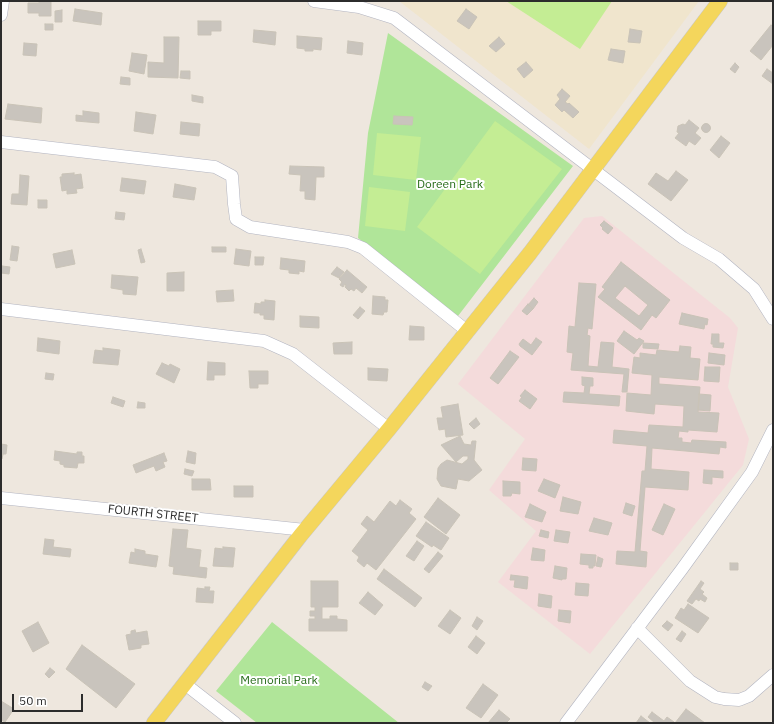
<!DOCTYPE html>
<style>
body{margin:0}
#map{position:relative;width:774px;height:724px;overflow:hidden;background:#eee7de;font-family:"IBM Plex Sans",sans-serif}
canvas{display:block}
.frame{position:absolute;inset:0;border:2px solid #2c2c2c;pointer-events:none}
.scale{position:absolute;left:12px;top:694px;width:71px;height:18px;box-sizing:border-box;border:2px solid #2c2c2c;border-top:0;padding-left:5px;font-size:12px;line-height:14px;white-space:nowrap;color:#2c2c2c;-webkit-text-stroke:3px #fff;paint-order:stroke}
</style>
<div id="map">
<canvas width="774" height="724"></canvas>
<div class="frame"></div>
<div class="scale">50 m</div>
</div>
<script>
const ctx = document.querySelector('canvas').getContext('2d');
ctx.lineJoin = 'round';
function paint(path, color) { ctx.fillStyle = color; ctx.fill(path, 'evenodd'); }
const poly = rows => new Path2D(rows.map(r => 'M' + r).join(''));
function stroke(path, color, width, dash) { ctx.strokeStyle = color; ctx.lineWidth = width; ctx.lineCap = dash ? 'butt' : 'round'; ctx.setLineDash(dash || []); ctx.stroke(path); }
function label(font, color, halo, rows, align = 'center') {
  ctx.font = font + ' "IBM Plex Sans",sans-serif'; ctx.lineWidth = 4; ctx.setLineDash([]); ctx.textBaseline = 'middle'; ctx.strokeStyle = halo; ctx.fillStyle = color; for (const [text, x, y, turn = 0] of rows) {
    ctx.save(); ctx.translate(x, y); ctx.rotate((+turn || 0) * Math.PI / 180); ctx.textAlign = isNaN(turn) ? turn : align; if (halo) ctx.strokeText(text, 0, 0); ctx.fillText(text, 0, 0); ctx.restore();
  }
}
const education = poly([
 [399,1,699,1,589,149]
]);
const medical = poly([
 [602,216,730,318,738,328,728,387,749,439,743,465,590,654,498,582,536,531,489,490,525,439,458,384,584,218]
]);
const green = poly([
 [388,33,573,166,458,316,358,238,368,133],
 [272,622,399,723,257,723,216,691]
]);
const pitch = poly([
 [506,1,612,1,580,49],
 [495,121,562,169,480,274,417,227],
 [377,133,421,137,416,180,373,175],
 [369,187,410,192,405,231,365,226]
]);
const building = poly([
 [39,1,51,1,51,16,39,16,39,13,28,13,28,3,39,3,39,1],
 [75,9,102,13,101,25,73,21,75,9],
 [466,9,477,17,469,29,457,21,466,9],
 [62,10,62,22,55,22,55,11,62,10],
 [198,21,221,21,221,31,211,31,211,35,198,35,198,21],
 [45,24,53,24,53,30,45,30,45,24],
 [771,25,773,27,773,45,761,60,750,51,771,25],
 [630,29,642,31,640,43,628,42,630,29],
 [254,30,276,32,275,45,253,42,254,30],
 [297,36,322,38,321,50,313,49,313,51,305,51,305,49,297,48,297,36],
 [164,37,179,37,178,78,148,77,148,62,164,63,164,37],
 [499,37,505,44,496,52,489,46,499,37],
 [348,41,363,43,362,55,347,53,348,41],
 [24,43,37,44,36,56,23,55,24,43],
 [611,49,625,51,623,63,608,60,611,49],
 [132,53,147,55,144,74,129,71,132,53],
 [526,62,533,70,524,78,517,69,526,62],
 [735,63,739,67,735,73,730,69,735,63],
 [767,69,773,73,773,84,762,76,767,69],
 [181,71,190,71,190,79,180,78,181,71],
 [121,77,130,78,130,85,120,84,121,77],
 [562,89,570,96,565,102,568,104,569,103,579,112,573,118,564,110,562,112,555,105,560,99,557,95,562,89],
 [192,95,203,97,203,103,192,101,192,95],
 [8,104,42,108,41,123,5,119,8,104],
 [83,111,99,113,99,123,76,121,76,115,83,116,83,111],
 [136,112,156,115,153,134,134,131,136,112],
 [394,116,413,117,412,125,393,124,394,116],
 [689,120,699,128,695,133,701,138,695,145,689,141,686,146,675,138,679,133,677,132,678,126,683,124,685,125,689,120],
 [181,122,200,124,199,136,180,134,181,122],
 '701.5 128a4.5 4.5 0 1 1 9 0a4.5 4.5 0 1 1-9 0Z',
 [721,136,730,143,719,158,710,150,721,136],
 [290,166,324,167,324,177,316,177,315,200,305,199,305,191,300,191,301,175,289,174,290,166],
 [676,171,688,180,671,201,648,184,656,173,668,181,676,171],
 [74,173,74,175,81,174,83,188,76,189,77,193,67,194,67,190,62,191,60,177,62,177,62,174,74,173],
 [20,175,29,176,27,205,11,204,12,194,19,194,20,175],
 [122,178,146,181,144,194,120,191,122,178],
 [175,184,196,188,194,200,173,197,175,184],
 [38,200,47,200,47,208,38,208,38,200],
 [116,212,125,213,124,220,115,219,116,212],
 [604,221,613,228,608,234,602,229,603,228,600,225,604,221],
 [12,246,19,247,17,261,10,260,12,246],
 [212,247,226,247,226,252,212,252,212,247],
 [141,249,145,262,141,263,138,250,141,249],
 [236,249,251,251,249,266,234,264,236,249],
 [72,250,75,264,56,268,53,254,72,250],
 [255,257,264,257,263,265,255,265,255,257],
 [281,258,305,261,304,272,299,271,299,274,289,273,289,270,280,269,281,258],
 [621,262,670,300,656,318,652,315,641,330,598,297,605,289,602,287,621,262],
 [625,286,648,305,639,316,615,298,625,286],
 [2,266,10,267,9,274,1,273,2,266],
 [337,267,344,272,339,278,331,274,337,267],
 [347,270,367,287,362,293,356,288,354,291,351,289,349,291,345,287,346,285,345,284,343,287,340,285,342,282,339,279,347,270],
 [184,272,184,291,167,291,167,273,184,272],
 [112,275,138,277,136,295,123,294,123,290,111,288,112,275],
 [579,283,596,284,592,329,588,328,587,335,590,336,588,366,598,367,601,342,614,343,612,367,629,369,627,392,622,392,624,374,571,370,573,353,567,352,569,326,575,327,579,283],
 [233,290,234,301,217,302,216,291,233,290],
 [373,296,385,297,385,300,388,300,387,312,384,312,383,315,372,314,373,296],
 [534,298,538,302,533,309,528,305,534,298],
 [265,300,275,301,274,320,264,319,264,315,260,315,260,313,254,313,255,303,261,304,261,302,265,302,265,300],
 [528,304,533,309,527,315,522,311,528,304],
 [360,307,365,311,358,319,353,315,360,307],
 [682,313,708,319,707,325,705,324,704,329,679,324,682,313],
 [300,316,319,317,319,328,300,327,300,316],
 [410,326,424,327,424,340,409,340,410,326],
 [624,331,637,340,639,338,644,341,634,354,617,341,624,331],
 [712,334,719,334,719,343,724,343,723,348,713,347,713,344,711,344,712,334],
 [38,338,60,341,59,354,37,351,38,338],
 [536,338,542,342,532,355,520,346,519,344,523,339,531,345,536,338],
 [352,342,352,354,334,354,333,343,352,342],
 [643,343,659,344,658,349,643,348,643,343],
 [680,346,691,347,690,358,700,359,698,380,659,377,659,384,700,387,698,412,719,413,717,432,688,430,688,432,679,431,678,438,682,438,682,442,691,443,692,440,726,442,726,448,720,447,719,454,652,448,651,469,689,472,688,490,645,487,640,551,647,552,646,567,616,564,617,551,635,552,642,471,645,471,647,446,613,443,614,430,648,433,649,425,683,427,684,406,655,404,654,414,626,411,627,393,651,395,652,375,632,373,634,357,640,358,640,353,656,355,657,350,679,352,680,346],
 [103,348,120,350,118,365,93,363,95,350,103,351,103,348],
 [510,351,519,357,498,384,490,378,510,351],
 [709,353,725,355,724,365,708,363,709,353],
 [208,362,225,363,225,375,214,375,214,380,207,380,208,362],
 [162,363,169,366,170,364,180,369,174,383,156,374,162,363],
 [705,367,720,367,719,382,704,381,705,367],
 [368,368,388,369,387,381,368,380,368,368],
 [249,371,268,371,268,384,258,384,258,388,250,388,249,371],
 [46,373,54,374,53,380,45,379,46,373],
 [582,377,593,378,593,386,590,386,589,394,620,396,619,406,563,402,564,392,584,393,585,386,582,385,582,377],
 [525,390,537,399,530,409,519,401,522,397,520,396,525,390],
 [699,394,711,395,710,411,698,410,699,394],
 [113,397,125,401,123,407,111,403,113,397],
 [138,402,145,403,145,408,137,408,138,402],
 [458,404,463,435,446,437,445,429,439,430,437,418,443,418,441,407,458,404],
 [476,418,480,424,474,429,469,424,476,418],
 [460,436,464,444,471,445,472,441,476,441,474,460,482,470,469,481,458,479,456,489,441,486,437,479,438,468,441,464,447,460,462,464,468,459,468,456,463,456,456,462,441,445,460,436],
 [1,444,7,445,6,454,3,454,2,459,1,459,1,444],
 [55,451,77,454,77,452,82,452,82,456,84,456,84,463,78,463,77,468,64,467,64,465,60,464,60,461,54,460,55,451],
 [188,451,196,453,195,464,186,462,188,451],
 [164,453,167,461,163,462,165,467,156,471,154,466,136,473,133,465,164,453],
 [523,458,537,459,536,471,522,470,523,458],
 [185,469,194,471,192,476,184,474,185,469],
 [704,470,723,471,723,478,712,477,712,484,703,483,704,470],
 [192,479,210,479,211,490,192,490,192,479],
 [544,479,560,485,555,498,538,491,544,479],
 [503,481,520,482,520,494,512,493,511,496,503,496,503,481],
 [234,486,253,486,253,497,234,497,234,486],
 [563,497,581,502,578,514,560,511,563,497],
 [438,498,460,515,446,534,424,517,438,498],
 [400,500,412,509,409,513,416,519,376,570,367,563,364,567,357,561,359,557,352,551,368,530,361,524,367,516,374,522,390,501,396,506,400,500],
 [626,503,635,506,632,516,623,513,626,503],
 [530,504,546,512,542,522,525,517,530,504],
 [664,504,675,509,663,535,652,530,664,504],
 [594,518,612,523,608,535,589,531,594,518],
 [426,522,449,538,441,550,433,545,432,547,416,536,426,522],
 [173,529,188,530,186,548,201,550,199,567,207,568,206,578,173,574,174,567,169,566,173,529],
 [541,530,549,532,548,538,539,536,541,530],
 [556,530,570,532,568,543,554,541,556,530],
 [45,539,54,540,53,547,71,549,70,557,43,554,45,539],
 [417,541,424,546,414,561,406,556,417,541],
 [223,547,235,548,233,567,213,566,215,548,223,549,223,547],
 [533,548,545,550,544,561,531,560,533,548],
 [135,549,145,551,145,554,158,556,156,567,129,563,131,552,135,553,135,549],
 [438,552,443,556,429,573,424,569,438,552],
 [581,554,596,555,595,566,593,566,593,568,589,568,589,565,580,564,581,554],
 [598,557,603,559,601,567,596,566,598,557],
 [730,563,738,563,738,570,730,570,730,563],
 [555,566,567,568,566,579,562,579,562,580,553,578,555,566],
 [384,569,422,598,415,607,377,579,384,569],
 [511,575,528,577,527,589,514,587,515,580,510,580,511,575],
 [311,581,338,581,338,607,322,607,322,619,330,619,330,616,337,616,337,619,347,620,347,631,309,631,309,619,315,619,315,616,310,616,310,611,315,611,315,607,311,607,311,581],
 [701,581,704,583,700,589,704,592,702,594,707,598,705,602,700,599,699,601,696,599,692,604,687,601,701,581],
 [576,583,589,584,588,596,575,595,576,583],
 [205,587,210,587,209,591,214,591,213,603,196,602,197,588,205,589,205,587],
 [368,592,383,605,375,615,359,603,368,592],
 [539,594,552,596,551,608,538,606,539,594],
 [688,604,709,618,698,633,675,618,681,608,684,610,688,604],
 [450,610,461,618,450,634,438,626,450,610],
 [559,610,571,611,570,623,558,621,559,610],
 [477,617,483,621,477,630,472,626,477,617],
 [667,621,673,625,668,631,662,626,667,621],
 [38,622,49,643,33,652,22,631,38,622],
 [135,630,136,633,147,631,149,644,141,645,141,648,129,650,126,635,131,634,131,631,135,630],
 [682,631,686,634,681,642,676,639,682,631],
 [476,636,485,643,477,654,468,647,476,636],
 [82,645,135,684,116,708,66,669,82,645],
 [50,668,55,672,49,678,45,674,50,668],
 [425,682,432,686,428,691,422,687,425,682],
 [483,684,498,695,481,718,466,708,483,684],
 [1,701,14,709,5,722,1,720,1,701],
 [686,709,705,723,675,723,686,709],
 [499,710,510,719,506,723,488,723,499,710],
 [652,712,664,721,667,717,674,722,673,723,655,723,648,717,652,712],
 [641,716,650,723,636,723,641,716]
]);
const minor = poly([
 [314,1,359,7,394,18,683,238,719,259,754,289,773,319],
 [1,15,3,1],
 [1,142,215,167,232,176,234,204,236,219,250,227,348,242,363,248,467,331],
 [1,309,264,341,293,354,389,429],
 [1,498,305,530],
 [637,628,690,681,715,697,724,699,739,700,749,696,773,675],
 [185,684,235,723],
 [566,723,682,569,752,472,773,430]
]);
const major = poly([
 [154,723,300,536,389,429,530,253,720,1]
]);
const parkNames = [
 ["Doreen Park",450,185],
 ["Memorial Park",279,681]
];
const streetNames = [
 ["FOURTH STREET",153,514,6]
];
paint(education, '#f0e5cd');
paint(medical, '#f4dbdb');
paint(green, '#b0e599');
paint(pitch, '#c4ed94');
paint(building, '#c9c4bd');
stroke(building, '#c9c3b7', 1);
stroke(minor, '#b2b4c0', 13);
stroke(major, '#c8c8c8', 16);
stroke(minor, '#fff', 12);
stroke(major, '#f4d65c', 15);
label('12px', '#276c19', '#fff', parkNames);
label('12px', '#2c2c2c', '#fff', streetNames);
</script>
